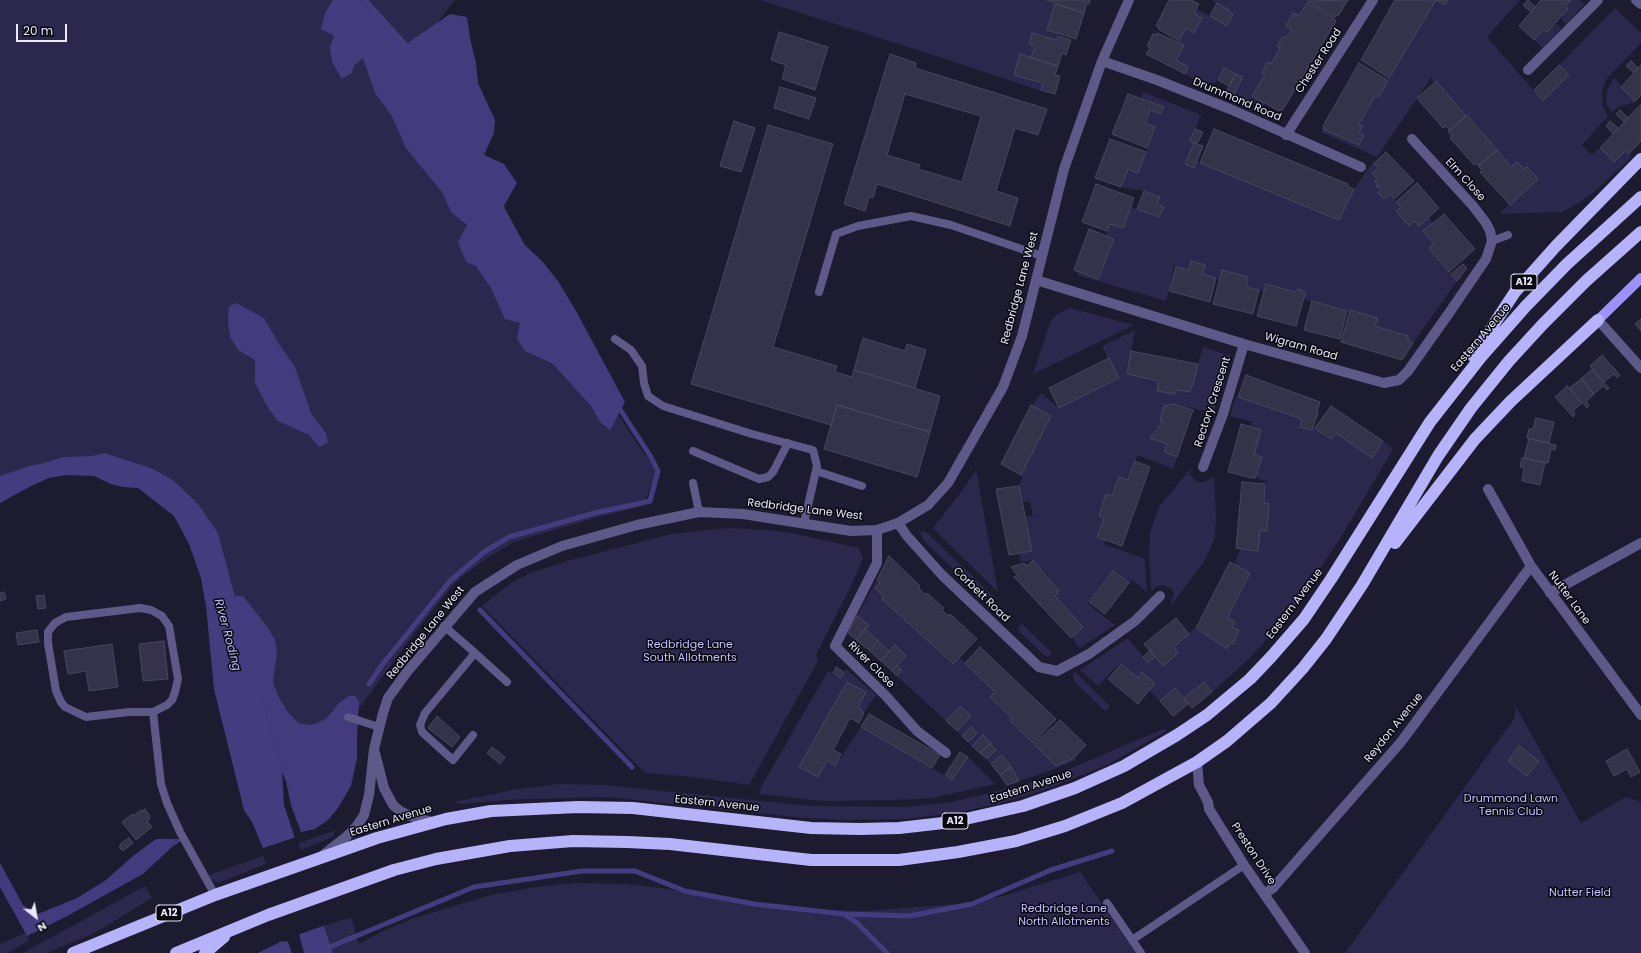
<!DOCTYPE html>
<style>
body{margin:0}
#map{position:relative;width:1641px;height:953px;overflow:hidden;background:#1d1b30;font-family:Poppins,sans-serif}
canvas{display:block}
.north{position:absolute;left:16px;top:897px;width:40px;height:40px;-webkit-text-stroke:3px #080710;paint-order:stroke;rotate:149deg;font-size:11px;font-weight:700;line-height:16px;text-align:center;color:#e8e8f6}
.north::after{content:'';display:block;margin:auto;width:14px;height:18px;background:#e8e8f6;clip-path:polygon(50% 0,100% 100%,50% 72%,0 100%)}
.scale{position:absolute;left:16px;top:24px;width:51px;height:18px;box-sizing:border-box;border:2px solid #e8e8f6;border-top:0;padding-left:5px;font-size:12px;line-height:14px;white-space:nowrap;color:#e8e8f6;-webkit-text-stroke:3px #080710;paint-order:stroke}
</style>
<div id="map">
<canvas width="1641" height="953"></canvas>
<div class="north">N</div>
<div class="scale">20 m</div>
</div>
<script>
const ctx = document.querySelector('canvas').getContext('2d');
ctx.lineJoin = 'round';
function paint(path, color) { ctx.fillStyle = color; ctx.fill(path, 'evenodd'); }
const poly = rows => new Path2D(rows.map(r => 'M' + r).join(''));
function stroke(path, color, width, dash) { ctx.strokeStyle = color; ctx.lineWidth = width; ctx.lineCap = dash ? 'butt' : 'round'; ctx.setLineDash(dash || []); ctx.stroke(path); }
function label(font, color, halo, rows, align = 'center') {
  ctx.font = font + ' Poppins,sans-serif'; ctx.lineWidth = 3; ctx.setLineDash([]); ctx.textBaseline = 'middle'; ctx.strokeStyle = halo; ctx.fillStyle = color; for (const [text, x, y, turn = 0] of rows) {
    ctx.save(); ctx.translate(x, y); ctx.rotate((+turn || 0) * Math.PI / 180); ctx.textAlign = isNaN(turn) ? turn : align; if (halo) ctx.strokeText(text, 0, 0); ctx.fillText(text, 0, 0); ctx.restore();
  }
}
const green = poly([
 [0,0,455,0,418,48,493,213,602,390,644,454,659,467,643,506,598,517,514,542,487,558,463,576,453,585,416,631,321,760,287,773,282,772,218,533,173,480,151,468,106,453,91,456,63,457,44,463,29,466,0,476],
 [760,0,1047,0,1055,4,1047,30,1058,33,1056,40,1033,33,1029,44,1035,46,1031,58,1020,55,1014,75,1043,83,1041,91,958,63],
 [1211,0,1308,0,1322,9,1321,11,1307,3,1299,16,1293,13,1286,26,1292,29,1286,38,1283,36,1280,48,1271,64,1267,63,1262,72,1265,74,1252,96,1265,103,1263,107,1233,95,1242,77,1224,68,1215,84,1211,82,1210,86,1185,74,1188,67,1176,60,1178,43,1186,28,1194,33,1202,18,1194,13,1197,9,1227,26,1233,14,1228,11,1228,9],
 [1436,0,1445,5,1448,0,1520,0,1487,37,1543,101,1569,75,1559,65,1615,8,1641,33,1641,43,1608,77,1602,90,1603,107,1608,116,1582,145,1591,155,1600,148,1614,162,1625,151,1632,157,1594,192,1580,202,1562,212,1499,214,1537,179,1524,169,1517,162,1511,167,1467,115,1466,116,1431,78,1377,157,1321,132,1323,129,1359,144,1364,135,1359,132,1362,126,1358,125,1376,95,1378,96,1387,82,1386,79,1389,78],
 [1571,0,1580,0,1584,4,1566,24,1562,20,1562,16,1565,6],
 [1553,25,1558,25,1561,28,1543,48,1534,40,1544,29,1547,32],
 [1614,78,1636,102,1618,107,1612,112,1606,104,1607,90],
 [1143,92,1201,115,1190,141,1194,143,1185,164,1193,168,1197,160,1200,163,1339,220,1354,189,1373,162,1378,168,1372,173,1377,179,1375,181,1378,184,1376,186,1378,188,1380,186,1382,188,1378,193,1384,199,1390,194,1401,207,1397,212,1409,225,1414,221,1419,226,1429,217,1433,223,1434,244,1429,248,1457,281,1413,343,1408,341,1408,336,1375,326,1377,318,1350,310,1350,312,1304,299,1305,294,1302,291,1298,289,1295,292,1266,284,1264,291,1246,287,1248,277,1220,280,1202,274,1204,266,1192,261,1189,270,1174,266,1166,301,1077,275,1079,272,1098,279,1114,239,1106,236,1110,224,1123,228,1131,207,1159,217,1163,207,1157,204,1160,197,1144,191,1121,187,1128,169,1138,172,1146,152,1155,127,1145,123,1150,110,1161,114,1164,108,1141,98],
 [1070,308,1134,325,1033,374,1051,320,1059,313],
 [1135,330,1127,374,1159,381,1157,391,1175,394,1176,390,1190,392,1203,347,1231,356,1213,413,1174,404,1164,406,1160,420,1163,421,1150,437,1167,444,1164,452,1177,457,1173,469,1138,455,1128,480,1119,477,1112,496,1106,495,1099,516,1104,518,1097,537,1106,540,1104,544,1145,559,1147,592,1132,580,1129,583,1113,571,1087,603,1115,625,1080,648,1072,637,1083,627,1055,596,1059,591,1047,578,1048,576,1033,560,1021,562,1019,553,1032,550,1026,517,1033,516,1030,502,1023,502,1019,486,1022,478,1021,475,1049,415,1031,407,1041,393,1059,408,1118,379,1102,346],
 [1236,396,1302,419,1300,427,1311,430,1312,428,1315,428,1331,439,1336,433,1372,457,1383,441,1393,449,1344,532,1302,597,1281,623,1250,658,1212,692,1204,682,1184,698,1175,688,1160,701,1149,690,1155,682,1142,672,1138,678,1121,664,1116,667,1098,686,1080,670,1128,638,1148,663,1155,657,1163,666,1178,653,1174,647,1195,628,1227,649,1230,643,1233,644,1239,630,1232,627,1235,621,1227,618,1250,573,1235,565,1240,548,1258,550,1260,531,1267,531,1269,503,1264,503,1266,481,1255,478,1262,458,1254,455,1250,427,1252,422,1230,416],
 [1191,468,1190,474,1196,482,1204,482,1214,477,1216,515,1215,531,1214,541,1204,562,1172,604,1171,603,1174,593,1169,587,1163,585,1158,586,1151,591,1149,559,1150,532,1159,507],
 [976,470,998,592,933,528,962,491],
 [727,528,770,530,791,533,859,548,863,559,852,584,816,655,818,661,749,785,692,777,645,773,482,606,511,583,530,573,571,560,672,534],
 [925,531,994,597,989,603,923,540,920,532],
 [877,580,880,583,875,588,884,597,882,599,952,664,959,657,995,692,990,697,1012,718,1010,721,1056,765,1074,758,1076,760,1049,771,1019,781,1011,767,1002,755,991,764,987,759,996,750,990,744,990,742,983,735,972,746,968,742,977,733,971,727,962,736,957,731,970,716,959,706,946,721,897,676,902,670,897,666,906,656,895,646,889,651,865,629,869,625,857,616],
 [1022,624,1052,653,1048,657,1044,655,1017,629],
 [846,669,876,695,864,713,858,707,799,767,818,777,827,761,835,766,861,727,952,780,968,757,995,784,932,798,895,800,822,801,760,794,761,787,828,671,841,678],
 [1075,672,1110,706,1106,712,1074,681,1073,675],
 [1516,707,1581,823,1626,797,1641,802,1641,953,1345,953,1514,719],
 [1163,729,1168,730,1107,765,1044,790,998,804,954,813,905,819,843,820,805,818,608,797,521,799,460,804,454,802,518,789,559,784,604,785,811,806,906,807,952,802,1044,780],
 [336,830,332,837,326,840,218,883,211,879,209,875],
 [1080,872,1136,953,333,953,324,926,351,917,359,944,383,931,412,919,467,902,491,895,537,887,574,883,626,884,685,891,754,904,805,910,867,911,970,903,1003,896],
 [145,886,152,898,103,928,88,936,46,953,23,953],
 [25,933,30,940,7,953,0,953,0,944]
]);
const forest = poly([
 [333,0,361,0,405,45,450,14,467,17,470,38,476,63,478,83,495,120,494,133,484,155,504,164,517,183,504,206,513,234,542,261,558,281,576,311,625,402,610,430,601,423,591,406,553,364,525,351,517,339,520,323,505,319,491,288,476,266,466,262,458,242,467,225,451,212,442,192,406,148,392,116,375,93,363,58,354,66,352,73,342,79,332,62,330,47,334,36,321,29,325,13],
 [236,303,264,318,279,344,295,367,311,413,326,433,328,443,319,447,309,435,278,421,267,406,255,383,255,360,238,350,230,337,228,321,229,306],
 [234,596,243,596,268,628,275,640,277,653,273,682,278,696,287,711,298,723,310,725,320,722,327,718,339,703,349,696,355,696,359,701,357,736,357,758,351,786,338,808,328,820,315,829,301,832,291,805,286,781,282,772],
 [156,839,184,839,172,847,143,874,69,915,27,936,0,887,0,863,23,905,38,914,77,898,106,880,133,856],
 [282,941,288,942,292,953,258,953]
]);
const water = poly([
 [105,453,151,468,173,480,198,504,218,533,282,772,284,805,333,953,304,953,299,934,252,822,244,810,214,689,206,606,201,578,189,544,174,516,138,488,123,487,111,484,94,476,67,475,49,478,33,485,0,503,0,476,29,466,44,463,63,457,91,456]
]);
const pier = poly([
 [296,837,326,925,297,935,260,849]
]);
const stream = poly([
 [365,0,413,53,458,127,564,323,651,457,658,471,650,501,595,513,509,537,484,552,450,581,382,665,369,684],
 [480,610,632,767],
 [845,915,856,922,887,953],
 [325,949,474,887,582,871,635,871,685,891,754,904,844,914,909,916,972,904,1051,870,1112,851]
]);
const building = poly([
 [1047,0,1090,0,1089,4,1087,3,1084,13,1047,0],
 [1169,0,1191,0,1199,4,1194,13,1202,18,1194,33,1186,28,1179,41,1158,29,1159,27,1156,26,1169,0],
 [1348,0,1338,16,1336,15,1335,17,1308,1,1348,0],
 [1395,0,1448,0,1445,5,1436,0,1389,78,1361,60,1395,0],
 [1528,0,1535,7,1531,12,1523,5,1528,0],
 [1541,0,1571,0,1565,6,1568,9,1547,32,1544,29,1534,40,1519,26,1541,0],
 [1217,3,1229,10,1228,11,1233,14,1227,26,1210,16,1217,3],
 [1307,3,1334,18,1336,21,1282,111,1280,110,1279,111,1252,96,1265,74,1262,73,1267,62,1271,64,1280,48,1277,46,1283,36,1286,38,1292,29,1286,26,1293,13,1299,16,1307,3],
 [1055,4,1084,13,1076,39,1047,30,1055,4],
 [779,32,828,47,815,90,782,79,786,65,771,60,779,32],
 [1032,33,1056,40,1058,36,1071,40,1066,55,1062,53,1058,66,1031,58,1035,46,1029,44,1032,33],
 [1157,33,1184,45,1176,60,1188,67,1185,74,1146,54,1150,48,1147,46,1153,34,1156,35,1157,33],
 [890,54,916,63,915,68,1047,109,1038,135,1015,128,996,191,1018,198,1010,226,877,184,873,198,869,197,865,211,844,204,890,54],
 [905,94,981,116,962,182,918,169,920,165,887,155,905,94],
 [1020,54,1058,66,1055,75,1060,76,1055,94,1041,90,1043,83,1014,75,1020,54],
 [1631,61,1638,68,1634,73,1626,66,1631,61],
 [1359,63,1386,79,1387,82,1379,97,1376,95,1358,125,1363,126,1359,132,1364,135,1359,145,1323,129,1324,127,1323,126,1359,63],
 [1559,65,1569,75,1543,101,1534,90,1559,65],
 [1641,65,1641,95,1635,101,1621,87,1641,65],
 [1224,68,1236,74,1229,86,1218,80,1224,68],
 [1236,74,1243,77,1233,95,1226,92,1236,74],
 [1436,81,1466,116,1450,131,1446,126,1443,128,1417,98,1436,81],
 [780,87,816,98,809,119,774,108,780,87],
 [1128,94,1164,107,1161,114,1150,110,1145,123,1155,127,1147,148,1112,134,1128,94],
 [1641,104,1641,141,1629,154,1625,151,1614,162,1600,148,1641,104],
 [1620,110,1628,118,1624,122,1616,114,1620,110],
 [1467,115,1497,150,1478,166,1476,163,1474,165,1450,138,1452,136,1448,131,1467,115],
 [734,121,755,128,741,172,720,166,734,121],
 [1610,121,1618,128,1613,134,1606,126,1610,121],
 [768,125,833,144,773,347,837,366,835,372,852,377,854,370,940,396,930,432,837,405,831,425,691,384,768,125],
 [1195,129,1203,132,1197,144,1190,141,1195,129],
 [1214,129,1348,184,1347,186,1354,189,1339,220,1200,163,1214,129],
 [1110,139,1146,152,1138,173,1128,169,1121,187,1095,178,1110,139],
 [1194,143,1203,146,1194,168,1185,164,1194,143],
 [1497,150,1511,167,1517,162,1524,169,1527,167,1538,179,1510,205,1480,172,1482,170,1478,166,1497,150],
 [1386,152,1414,181,1394,199,1390,194,1384,199,1378,193,1382,188,1380,186,1378,188,1376,186,1378,184,1375,181,1377,179,1372,173,1378,168,1374,163,1386,152],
 [1417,183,1439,208,1419,226,1414,221,1409,226,1396,211,1401,207,1396,202,1417,183],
 [1096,184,1134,198,1123,228,1110,224,1107,231,1082,222,1096,184],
 [1144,191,1160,197,1157,204,1164,207,1159,217,1137,209,1144,191],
 [1444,214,1475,249,1449,272,1429,248,1434,244,1423,231,1444,214],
 [1089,229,1114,239,1098,279,1074,270,1089,229],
 [1191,261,1205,265,1202,274,1216,278,1210,302,1169,291,1176,267,1189,270,1191,261],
 [1463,264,1467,268,1457,281,1451,274,1463,264],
 [1222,270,1248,277,1246,287,1259,290,1253,314,1213,304,1222,270],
 [1266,284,1295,292,1298,289,1302,290,1305,294,1296,326,1257,316,1266,284],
 [1312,301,1347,311,1340,339,1304,330,1312,301],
 [1350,310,1378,318,1375,326,1408,336,1408,341,1413,343,1402,360,1341,342,1350,310],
 [1641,319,1641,331,1635,324,1641,319],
 [863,338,905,351,907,344,926,350,915,388,854,370,863,338],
 [1131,351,1198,364,1193,386,1191,385,1190,392,1176,390,1175,394,1157,391,1159,381,1127,374,1131,351],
 [1602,355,1620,375,1617,378,1614,374,1604,382,1590,366,1602,355],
 [1109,358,1119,378,1059,408,1049,388,1109,358],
 [1592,369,1609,388,1607,390,1603,386,1594,394,1581,379,1592,369],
 [1246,375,1320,402,1317,412,1318,413,1312,430,1300,427,1302,419,1238,397,1246,375],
 [1581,379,1594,394,1586,402,1589,405,1587,408,1569,388,1581,379],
 [1567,386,1582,403,1573,411,1575,414,1573,417,1555,397,1567,386],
 [1174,404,1193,410,1177,457,1164,452,1167,444,1150,438,1163,421,1160,421,1164,406,1174,404],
 [837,405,930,432,917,477,824,449,837,405],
 [1031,405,1051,416,1021,475,1001,464,1031,405],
 [1331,406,1383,441,1372,458,1336,433,1331,439,1315,428,1331,406],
 [1536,418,1554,422,1549,443,1527,438,1529,429,1533,429,1536,418],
 [1241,424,1261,430,1254,455,1262,457,1255,478,1252,478,1228,472,1241,424],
 [1529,439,1556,445,1555,450,1551,449,1548,463,1524,458,1529,439],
 [1522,458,1545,463,1540,485,1522,481,1524,468,1520,467,1522,458],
 [1135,461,1150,467,1122,546,1097,537,1104,518,1099,516,1106,494,1112,496,1119,477,1128,480,1135,461],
 [1242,482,1265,484,1264,503,1269,503,1267,531,1260,531,1258,551,1236,548,1242,482],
 [1019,486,1032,551,1009,555,996,489,1019,486],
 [889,556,920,586,919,588,925,595,927,593,944,608,942,610,948,616,950,614,977,639,953,664,882,599,884,597,875,588,880,583,877,580,889,556],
 [1033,560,1059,591,1055,596,1083,627,1071,638,1014,577,1017,575,1011,567,1024,563,1027,566,1033,560],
 [1230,562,1250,573,1227,618,1235,621,1232,627,1239,630,1233,644,1230,643,1227,649,1196,628,1230,562],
 [1113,571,1129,583,1105,614,1089,602,1113,571],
 [4,592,6,599,0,601,0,593,4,592],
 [44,595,46,608,38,609,36,596,44,595],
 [857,616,869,625,856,640,848,633,857,616],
 [1176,618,1189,634,1174,647,1178,653,1163,666,1144,644,1176,618],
 [865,629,878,641,869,650,856,640,865,629],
 [37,630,39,642,18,645,16,633,37,630],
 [164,641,168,679,143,681,139,644,164,641],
 [878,641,889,651,881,661,869,650,878,641],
 [112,644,118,687,89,691,86,671,68,674,64,651,112,644],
 [895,645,906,656,892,671,881,661,895,645],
 [980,647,1056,719,1033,743,1010,721,1012,718,990,697,995,692,965,663,980,647],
 [1150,651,1155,657,1148,663,1143,657,1150,651],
 [1121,664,1138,678,1142,672,1155,683,1138,704,1108,679,1121,664],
 [897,666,902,670,897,676,892,671,897,666],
 [836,667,844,672,841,678,833,673,836,667],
 [847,682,866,692,858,707,862,710,861,711,864,713,859,723,850,718,833,750,841,754,835,766,827,761,818,777,799,767,847,682],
 [1204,682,1212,692,1192,708,1184,698,1204,682],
 [1175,688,1188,704,1173,716,1160,701,1175,688],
 [960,706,971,716,957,731,946,721,960,706],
 [869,714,940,755,932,768,861,727,869,714],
 [437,716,460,737,452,747,428,728,437,716],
 [1060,720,1086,745,1074,758,1056,766,1034,744,1060,720],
 [971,727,977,733,968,742,962,736,971,727],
 [983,735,991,743,980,753,972,746,983,735],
 [990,744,996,750,987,759,980,753,990,744],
 [1519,746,1539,761,1527,776,1508,761,1519,746],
 [492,747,505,757,500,764,487,753,492,747],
 [1627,749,1640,772,1631,777,1627,769,1614,776,1606,761,1627,749],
 [960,752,968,757,952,780,945,775,960,752],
 [1002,755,1011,767,1000,775,991,764,1002,755],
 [1011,767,1019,781,1007,785,1000,775,1011,767],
 [145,809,150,816,148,817,150,819,147,821,152,827,136,840,122,822,132,814,133,816,141,810,143,811,145,809],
 [129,838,133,843,123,851,119,847,121,846,120,844,129,838]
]);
const lane = poly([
 [1492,241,1508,235],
 [819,292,836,234,858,226,911,216,951,225,1042,256],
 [615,339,631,350,642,366,644,383,648,396,663,406,752,434,813,450,817,466,804,523],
 [693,451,759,479,768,477,773,472,788,443],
 [816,471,862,486],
 [693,483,699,512],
 [444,626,475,653,425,713,420,725,422,732,453,760,473,735],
 [475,653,507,682],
 [153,712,129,712,86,717,65,707,61,702,56,691,48,643,48,632,55,623,66,617,140,608,151,610,162,616,169,626,178,679,175,692,172,700,167,705,153,712,161,784,167,803,180,832,215,895],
 [348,717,379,727],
 [1107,903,1141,953],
 [1132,940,1244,865]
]);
const street = poly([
 [1636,0,1641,4],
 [1102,61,1157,80,1230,109,1361,167],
 [1528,70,1598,0],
 [1286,135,1373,0],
 [1036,280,1244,344,1384,383,1399,380,1408,371,1447,316,1486,259,1492,241,1490,231,1486,223,1473,206,1412,139],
 [1598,320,1641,368],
 [1203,467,1223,414,1244,344],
 [1488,489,1531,566,1641,715],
 [898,523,907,536,942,575,1039,667,1057,671,1089,654,1135,621,1160,596],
 [877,530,877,563,835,646,886,696,917,731,946,753],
 [1550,593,1641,543],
 [375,753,384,788,393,805,400,811,410,816,432,822],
 [1197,762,1199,785,1208,802,1209,809,1244,865,1305,953],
 [323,855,346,837,356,827,364,815,369,795,374,749,383,713,388,698,407,672,475,592,517,565,562,546,637,525,699,512,743,514,851,531,877,530,898,523,928,505,948,483,1003,387,1022,336,1064,169,1102,61,1129,0],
 [1264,894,1273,888,1401,742,1531,566]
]);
const primary = poly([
 [1598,320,1641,278]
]);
const highway = poly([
 [1473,356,1515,292,1556,246,1641,159],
 [1395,543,1475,439,1511,401,1598,320],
 [73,953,215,895,377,838,446,819,491,811,578,807,633,808,811,828,860,829,899,828,952,822,1023,806,1075,788,1124,766,1177,735,1207,715,1250,679,1271,657,1304,619,1331,579,1430,422,1481,357,1526,306,1567,264,1641,197],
 [176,953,268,915,394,870,436,859,510,846,573,841,627,842,670,844,811,860,899,860,958,852,1016,841,1065,826,1122,803,1197,762,1227,741,1271,703,1303,668,1326,639,1362,585,1438,456,1471,408,1509,361,1543,324,1586,281,1641,232],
 [205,953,224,937]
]);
const shields = [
 [1524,282,26],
 [955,821,26],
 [169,913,26]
];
const shieldNames = [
 ["A12",1524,282],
 ["A12",955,821],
 ["A12",169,913]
];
const streetNames = [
 ["Chester Road",1319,61,-57],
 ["Drummond Road",1237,100,23],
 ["Elm Close",1465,180,48],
 ["Redbridge Lane West",1020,288,-75],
 ["Eastern Avenue",1481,338,-50],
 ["Wigram Road",1301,347,16],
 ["Rectory Crescent",1213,402,-72],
 ["Redbridge Lane West",805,510,7],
 ["Corbett Road",981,595,44],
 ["Nutter Lane",1569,598,54],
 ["Eastern Avenue",1295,604,-53],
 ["Redbridge Lane West",426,633,-51],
 ["River Close",871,665,45],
 ["Reydon Avenue",1394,728,-51],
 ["Eastern Avenue",1031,787,-18],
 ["Eastern Avenue",717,804,6],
 ["Eastern Avenue",391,821,-17],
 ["Preston Drive",1253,854,57]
];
const parkNames = [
 ["Redbridge Lane",690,645],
 ["South Allotments",690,658],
 ["Drummond Lawn",1511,799],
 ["Tennis Club",1511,812],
 ["Nutter Field",1580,893],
 ["Redbridge Lane",1064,909],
 ["North Allotments",1064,922]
];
const waterNames = [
 ["River Roding",227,635,75]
];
paint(green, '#2c284d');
paint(forest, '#443a7e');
paint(water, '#453c80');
paint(pier, '#1d1b30');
stroke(stream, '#453c80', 5);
paint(building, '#34334a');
stroke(building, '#48475f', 1);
stroke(lane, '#5d5989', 8);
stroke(street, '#5d5989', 10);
stroke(primary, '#9c92f7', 10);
stroke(highway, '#b7b3fb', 12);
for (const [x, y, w] of shields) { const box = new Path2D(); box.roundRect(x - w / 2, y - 8, w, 16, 3); ctx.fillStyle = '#080710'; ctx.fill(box); stroke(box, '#e8e8f6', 1); }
label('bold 10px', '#e8e8f6', null, shieldNames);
label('11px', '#e8e8f6', '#080710', streetNames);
label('11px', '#c5c2ff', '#080710', parkNames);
label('italic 12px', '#bfbcf8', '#080710', waterNames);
</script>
